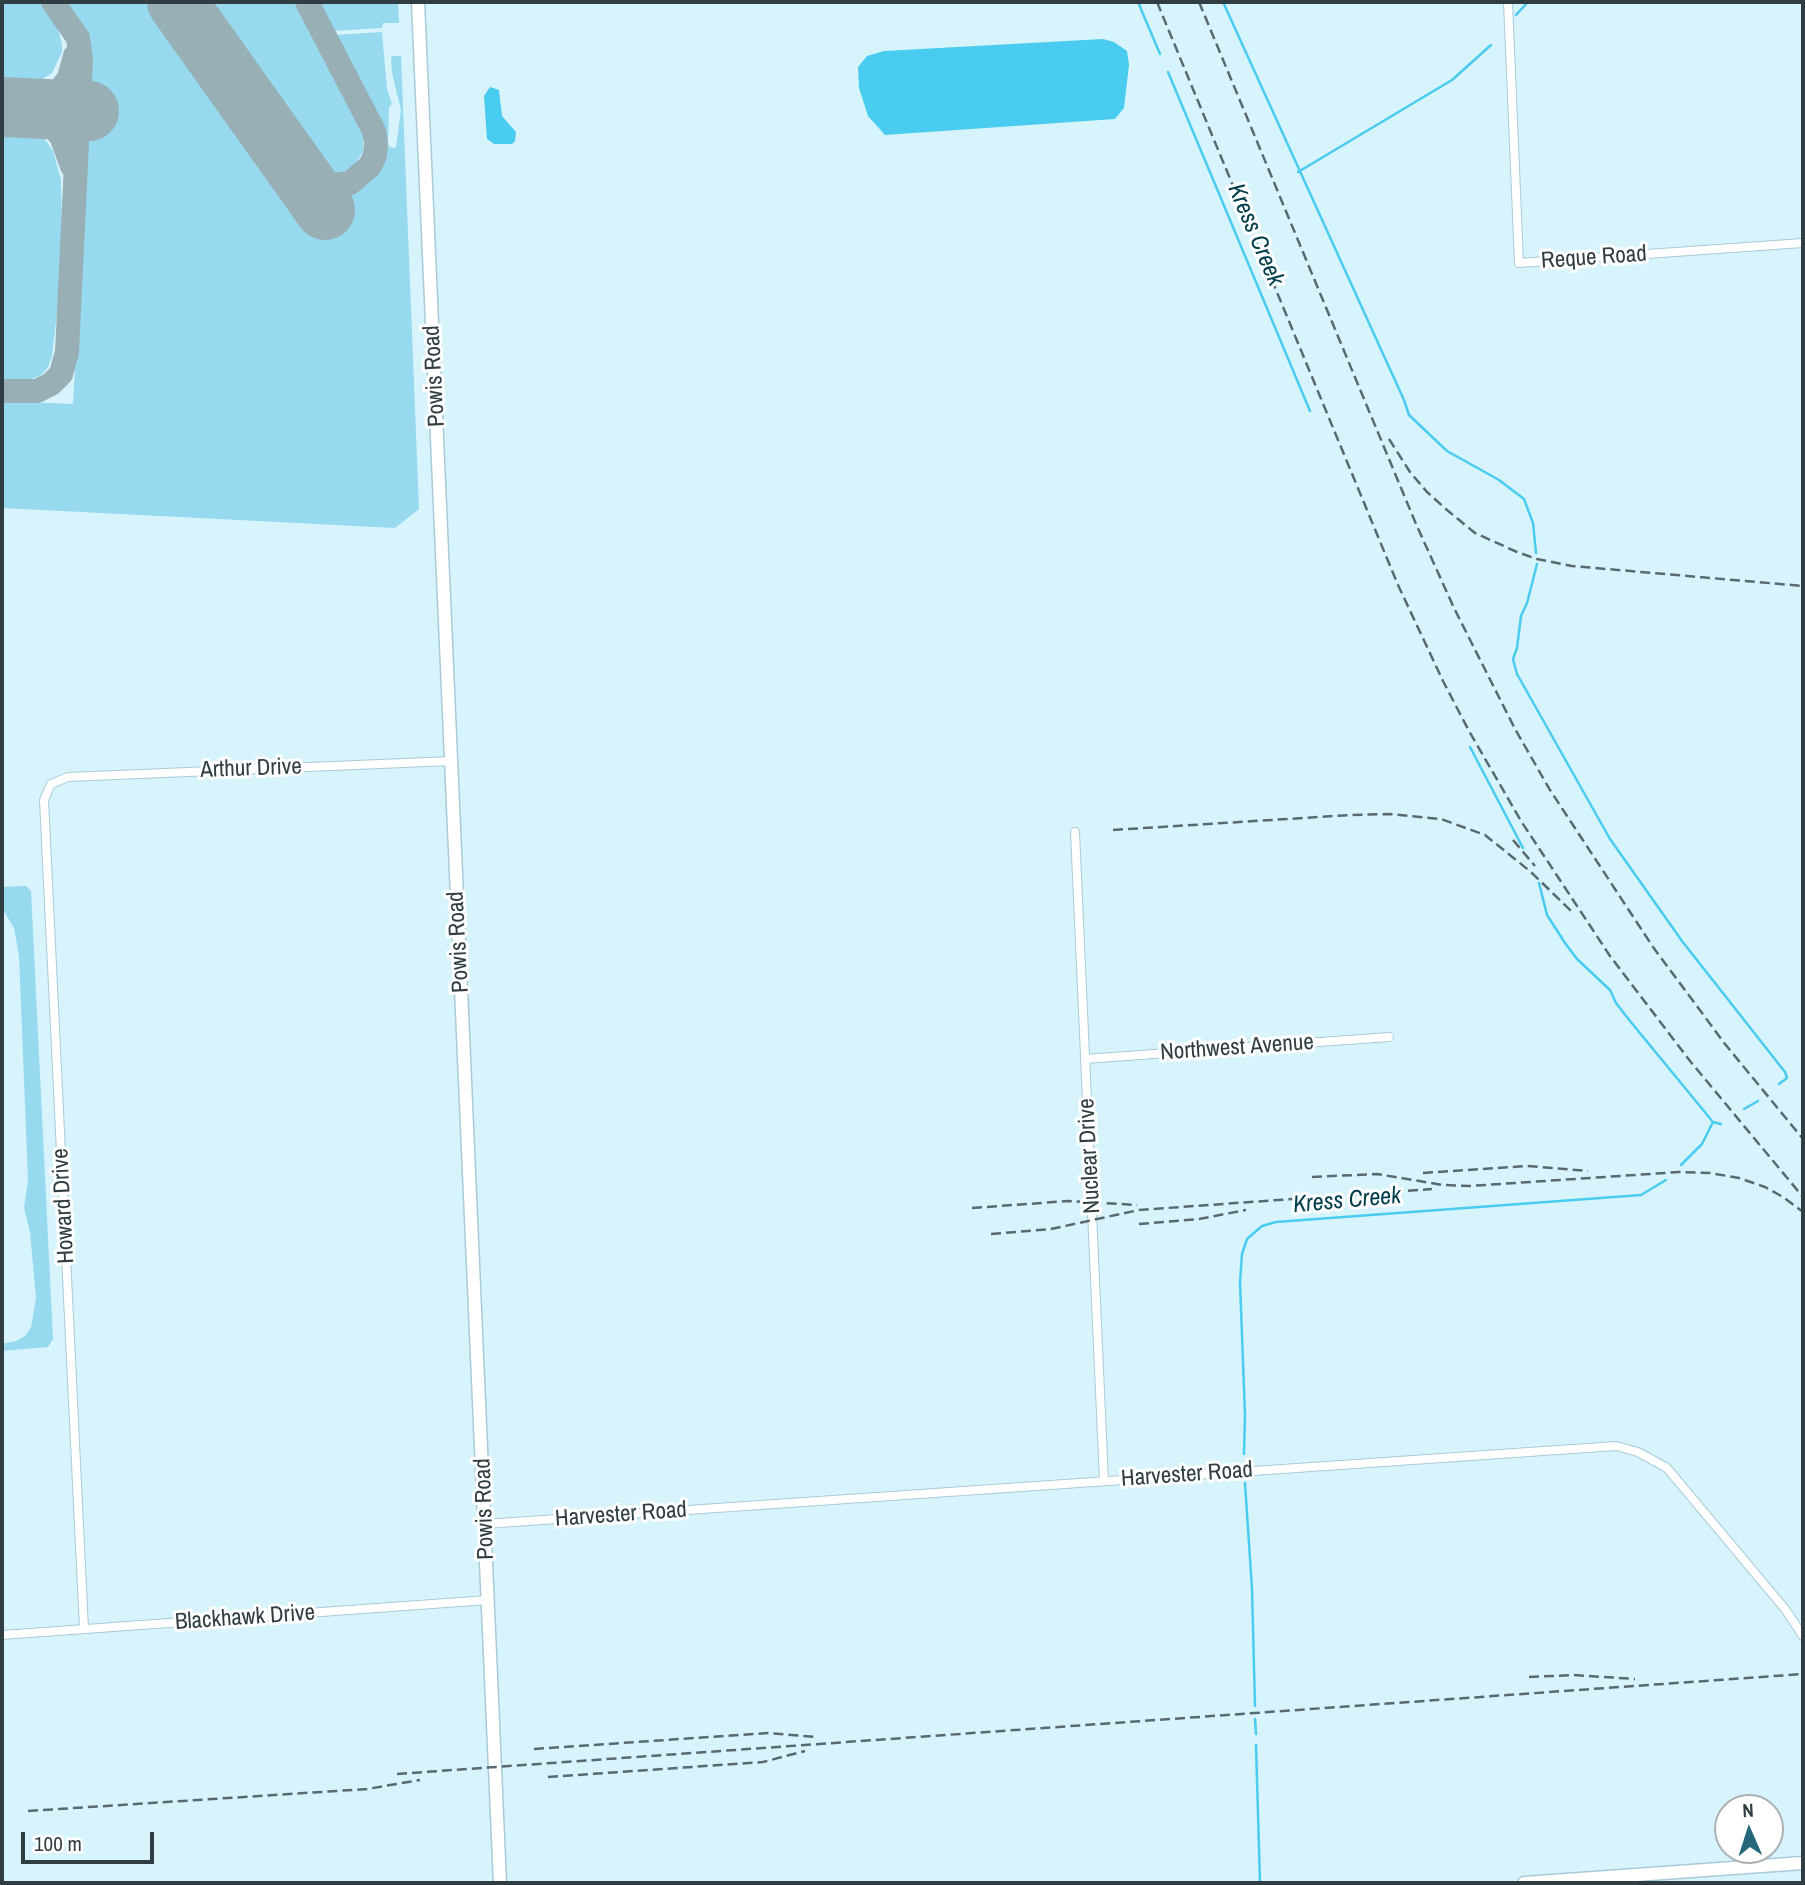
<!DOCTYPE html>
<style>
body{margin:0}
#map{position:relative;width:1805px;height:1885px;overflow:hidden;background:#d7f4fd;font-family:"Archivo Narrow",sans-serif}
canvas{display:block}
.frame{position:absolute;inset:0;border:4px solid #303e43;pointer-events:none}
.north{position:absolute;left:1714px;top:1794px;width:70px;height:70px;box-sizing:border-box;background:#fff;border:2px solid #acb2b4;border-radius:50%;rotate:357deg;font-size:19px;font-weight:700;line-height:28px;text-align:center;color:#303e43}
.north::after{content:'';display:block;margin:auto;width:24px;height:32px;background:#25687a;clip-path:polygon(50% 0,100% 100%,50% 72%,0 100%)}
.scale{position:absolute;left:21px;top:1832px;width:133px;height:32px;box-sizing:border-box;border:4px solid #303e43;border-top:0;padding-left:9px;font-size:21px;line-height:24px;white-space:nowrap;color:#303e43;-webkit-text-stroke:5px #fff;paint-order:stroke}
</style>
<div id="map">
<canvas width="1805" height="1885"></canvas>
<div class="frame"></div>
<div class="north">N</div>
<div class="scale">100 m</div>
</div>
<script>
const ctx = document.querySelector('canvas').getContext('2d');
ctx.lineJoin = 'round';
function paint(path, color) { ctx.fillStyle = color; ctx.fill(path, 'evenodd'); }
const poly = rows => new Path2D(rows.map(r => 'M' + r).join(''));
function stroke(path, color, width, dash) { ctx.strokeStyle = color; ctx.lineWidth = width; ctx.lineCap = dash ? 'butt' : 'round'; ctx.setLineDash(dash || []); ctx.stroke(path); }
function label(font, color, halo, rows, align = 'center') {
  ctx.font = font + ' "Archivo Narrow",sans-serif'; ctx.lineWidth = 6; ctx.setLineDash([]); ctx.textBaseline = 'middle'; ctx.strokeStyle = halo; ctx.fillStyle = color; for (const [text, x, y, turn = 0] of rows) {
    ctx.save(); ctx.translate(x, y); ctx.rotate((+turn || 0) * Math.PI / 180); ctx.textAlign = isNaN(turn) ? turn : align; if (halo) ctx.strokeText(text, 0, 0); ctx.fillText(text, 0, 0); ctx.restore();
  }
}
const green = poly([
 [2,2,40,2,57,25,62,44,62,52,52,73,27,89,13,92,2,92],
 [66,2,153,2,309,223,375,174,384,150,384,138,379,120,335,35,382,32,387,89,392,104,389,107,388,145,392,148,396,147,401,110,392,73,391,58,392,56,401,56,419,509,395,528,2,508,2,401,73,404,88,126,96,126,97,97,89,96,91,55,89,38],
 [201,2,295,2,363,133,363,152,353,167,337,175,329,173,315,163],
 [318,2,398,2,399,23,383,23,382,28,333,31],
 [2,122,20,125,44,138,53,151,61,180,62,228,57,313,52,356,48,367,42,374,32,379,2,380],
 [26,886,31,891,53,1339,48,1347,2,1351,2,1344,16,1341,25,1336,31,1327,36,1298,30,1232,24,1208,28,1180,19,956,14,928,2,908,2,887]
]);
const water = poly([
 [1103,39,1114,42,1127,51,1129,65,1124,108,1115,119,885,135,868,116,859,88,858,67,867,56,884,51],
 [490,87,499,90,502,116,516,132,515,141,512,144,494,144,487,139,484,96]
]);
const stream = poly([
 [1138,2,1160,54],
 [1223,2,1404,400,1409,415,1447,451,1499,480,1524,499,1533,523,1536,553],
 [1516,15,1528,2],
 [1168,72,1310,411],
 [1298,172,1452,80,1491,45],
 [1537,564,1527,603,1521,616,1517,648,1513,659,1517,674,1610,839,1682,941,1785,1072,1787,1078,1779,1084],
 [1470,747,1523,848],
 [1539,883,1547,915,1565,943,1577,959,1610,990,1616,1003,1630,1021,1713,1122],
 [1744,1109,1758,1101],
 [1713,1122,1721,1124],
 [1681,1165,1702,1144,1713,1122],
 [1244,1454,1245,1415,1240,1282,1242,1254,1247,1239,1262,1226,1276,1222,1641,1195,1666,1180],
 [1245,1483,1252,1589,1255,1706],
 [1255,1719,1256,1734],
 [1256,1745,1260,1883]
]);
const taxiway = poly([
 [72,166,61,136,35,109,59,91,69,78,75,56],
 [303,179,333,185,350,183,370,166,375,155,376,143,374,131,307,2],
 [2,391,37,391,51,384,61,374,67,352,81,59,78,38,53,2]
]);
const runway = poly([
 [177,2,325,210],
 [2,107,89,111]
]);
const street = poly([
 [1508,2,1519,263,1803,243],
 [1075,832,1104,1481],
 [1085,1059,1389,1037],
 [485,1524,1616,1446,1638,1452,1667,1468,1785,1609,1803,1636],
 [84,1629,44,800,51,784,68,777,452,761],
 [2,1635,488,1600]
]);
const secondary = poly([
 [418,2,500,1883],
 [1524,1883,1803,1863]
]);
const rail = poly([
 [1157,2,1398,585,1443,681,1469,731,1521,821,1610,956,1690,1061,1803,1197],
 [1199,2,1416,524,1454,608,1515,729,1550,790,1653,947,1725,1044,1803,1139],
 [1389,439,1410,472,1427,492,1447,510,1475,533,1517,552,1537,559,1572,566,1803,586],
 [1113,830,1350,815,1389,814,1441,819,1485,835,1531,872,1571,911],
 [1513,840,1535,866],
 [1423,1173,1528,1166,1588,1171],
 [1312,1177,1377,1174,1443,1185,1470,1186,1679,1172,1710,1173,1739,1178,1765,1187,1783,1197,1803,1212],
 [972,1208,1068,1201,1137,1205],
 [1139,1224,1199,1219,1246,1210],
 [991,1234,1051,1229,1139,1210,1432,1189],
 [1529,1677,1574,1675,1635,1679],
 [534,1749,768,1733,817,1737],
 [397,1774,1803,1674],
 [548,1777,763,1762,805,1751],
 [28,1811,367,1789,420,1780]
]);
const streetNames = [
 ["Reque Road",1594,258,-4],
 ["Powis Road",435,376,-93],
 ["Arthur Drive",251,769,-2],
 ["Powis Road",459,942,-93],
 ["Northwest Avenue",1237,1048,-4],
 ["Nuclear Drive",1090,1156,-93],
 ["Howard Drive",64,1206,-93],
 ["Harvester Road",1187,1475,-4],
 ["Powis Road",485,1509,-92],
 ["Harvester Road",621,1515,-4],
 ["Blackhawk Drive",245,1618,-4]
];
const waterNames = [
 ["Kress Creek",1255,235,67],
 ["Kress Creek",1347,1201,-5]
];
paint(green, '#97daef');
paint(water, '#49ccef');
stroke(stream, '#49ccef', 2.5);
stroke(taxiway, '#98afb6', 24);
stroke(runway, '#98afb6', 60);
stroke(street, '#a8cbd7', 10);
stroke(secondary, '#a8cbd7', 15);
stroke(street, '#fff', 8);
stroke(secondary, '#fff', 12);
stroke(rail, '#586a70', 2.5, [10, 5]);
label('23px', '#303e43', '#fff', streetNames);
label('italic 24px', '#003c4a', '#fff', waterNames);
</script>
